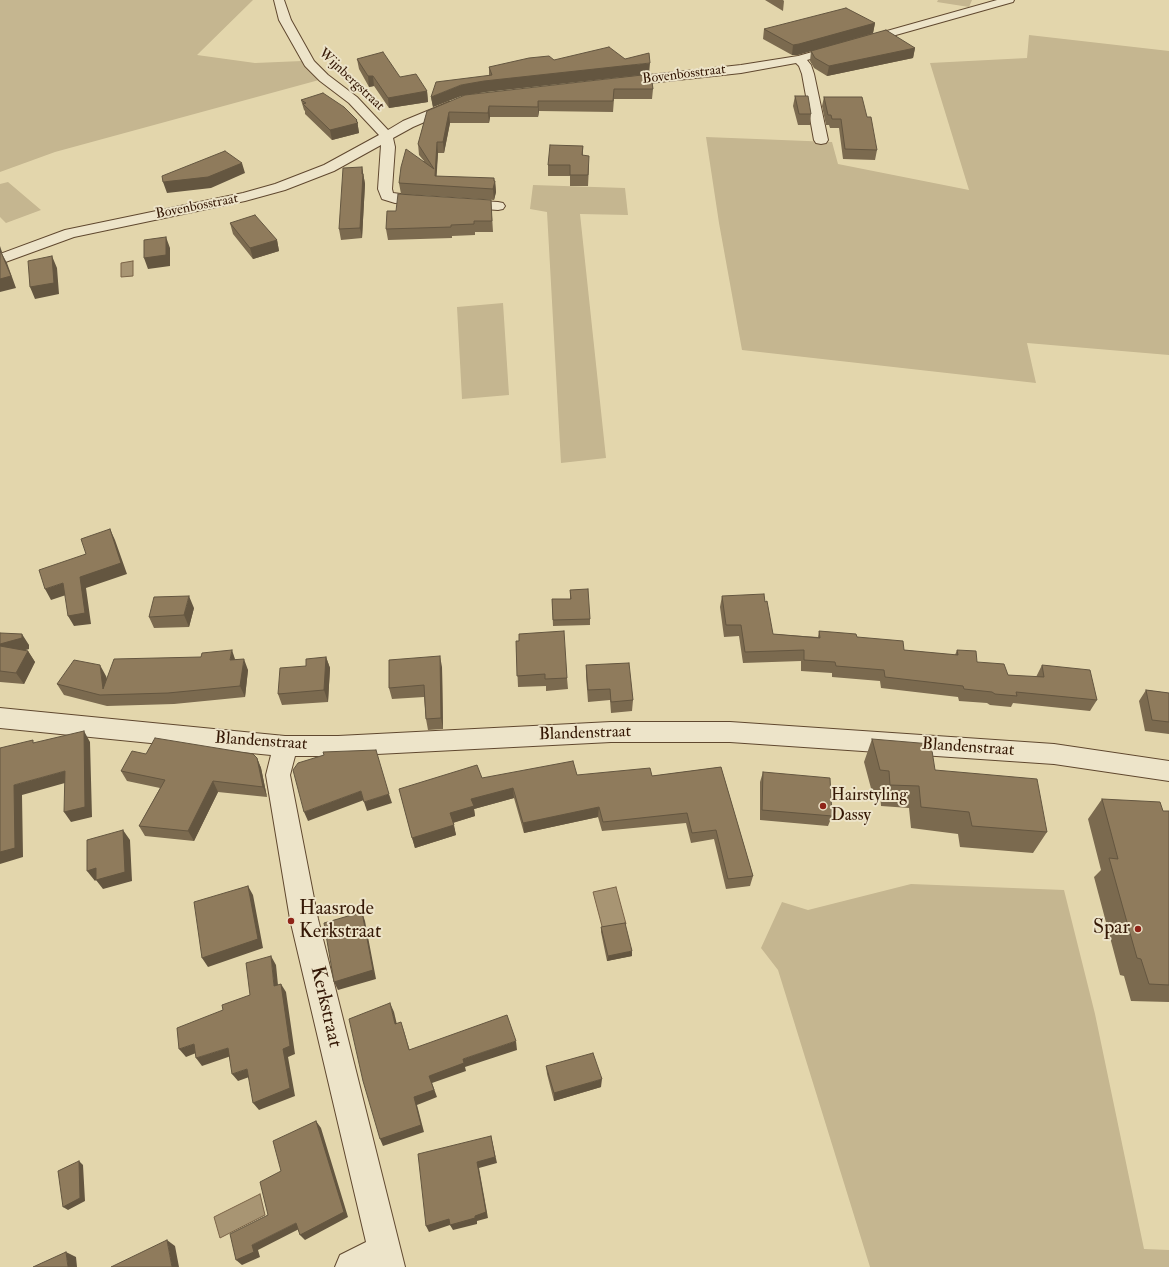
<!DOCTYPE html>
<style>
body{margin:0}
canvas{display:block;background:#e3d6ac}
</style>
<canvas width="1169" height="1267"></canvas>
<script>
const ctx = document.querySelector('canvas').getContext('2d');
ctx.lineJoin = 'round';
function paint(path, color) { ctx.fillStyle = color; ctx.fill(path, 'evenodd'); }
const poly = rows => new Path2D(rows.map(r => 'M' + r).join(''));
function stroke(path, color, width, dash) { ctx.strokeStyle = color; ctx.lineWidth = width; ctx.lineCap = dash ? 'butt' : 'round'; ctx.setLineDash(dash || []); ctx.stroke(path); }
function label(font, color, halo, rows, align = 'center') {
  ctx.font = font + ' "IM FELL Double Pica",serif'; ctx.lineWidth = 4; ctx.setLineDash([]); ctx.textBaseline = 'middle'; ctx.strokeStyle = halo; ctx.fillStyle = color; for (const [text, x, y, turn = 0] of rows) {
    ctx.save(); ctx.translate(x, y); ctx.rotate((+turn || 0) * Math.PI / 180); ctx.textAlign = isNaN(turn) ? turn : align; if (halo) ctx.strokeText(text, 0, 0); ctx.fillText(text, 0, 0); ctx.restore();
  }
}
const green = poly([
 [0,0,253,0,197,55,255,63,302,61,319,80,55,152,0,172],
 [938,0,972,0,969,7,937,2],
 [1029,35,1169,51,1169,355,1027,343,1036,383,742,350,719,223,706,137,832,142,838,164,969,190,930,63,1027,58],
 [8,182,41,210,6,223,0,217,0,184],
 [533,185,625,188,628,215,580,214,606,458,561,463,547,212,530,209],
 [503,303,509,395,462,399,457,307],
 [911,884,1064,890,1095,1014,1144,1249,1169,1250,1169,1267,870,1267,778,970,761,948,782,902,808,910]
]);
const water = poly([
 [133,261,133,276,121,277,121,263,133,261],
 [616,887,626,924,603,930,593,892,616,887],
 [260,1194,265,1215,220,1238,214,1217,260,1194]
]);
const minor = poly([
 [274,0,284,0,291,20,314,61,328,75,357,97,388,130,403,121,449,102,457,102,459,105,457,108,413,127,393,138,395,147,392,189,393,193,431,198,433,201,431,204,426,205,395,203,382,199,378,189,381,145,334,171,285,190,245,201,74,237,0,264,0,254,65,230,243,193,275,184,324,165,379,135,349,103,320,81,305,66,279,20,274,0],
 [997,0,1014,0,1013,2,807,60,811,65,814,74,828,140,826,143,821,144,816,143,814,140,802,74,799,66,796,63,741,73,622,86,618,85,616,82,618,79,622,78,741,65,798,56,997,0],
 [462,200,498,202,503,203,505,206,503,209,498,210,457,207,455,204,457,201,462,200],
 [0,708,285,736,338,736,611,722,730,722,1054,744,1169,761,1169,781,1054,764,730,742,611,742,338,756,295,756,290,775,318,919,405,1267,335,1267,340,1255,366,1242,290,919,266,775,271,755,0,728,0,708]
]);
const wall = poly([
 [765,0,783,0,784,1,783,11],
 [875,23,873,33,915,48,913,58,827,76,814,68,810,61,811,51,792,55,763,39,764,29],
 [357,59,400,77,427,91,428,102,389,108,374,86,369,87,359,69],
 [625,59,649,74,485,92,461,96,433,107,431,97,489,75,489,67,554,60],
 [651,74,653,89,652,99,614,99,613,112,539,111,538,117,490,117,489,123,450,123,444,153,438,153,436,176,495,181,496,192,494,200,401,194,399,183,424,161,419,155,418,144,427,111],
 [795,96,811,114,810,125,798,125,793,106],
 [824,97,877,150,875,160,843,159,839,128,830,128,829,125,826,125,822,106],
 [301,100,357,120,359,133,332,140,305,114,305,111,304,110],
 [583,146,583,155,589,166,588,186,570,186,570,176,548,176,548,165],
 [362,167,365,184,362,238,341,240,339,229],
 [491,200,493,232,475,232,475,235,452,236,452,238,388,240,386,229,396,211],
 [230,223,277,240,279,251,253,259,233,234],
 [570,590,590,619,590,625,553,626,552,599,570,599],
 [722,596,773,634,818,637,819,631,857,637,904,650,955,655,957,650,977,662,1008,675,1036,677,1042,665,1097,700,1090,711,1013,703,1011,707,990,705,987,703,959,701,958,697,881,688,880,681,832,677,832,673,801,671,801,661,743,663,739,636,724,637,720,607],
 [194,608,189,627,154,628,149,617],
 [0,633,29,645,29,649,24,650,28,651,35,662,24,684,0,682],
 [516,641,567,678,568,689,546,691,546,686,518,687],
 [326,657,330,668,328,702,282,705,278,694,306,666],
 [235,660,248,670,245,697,174,704,107,706,64,695,57,684,106,676,107,679],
 [586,665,633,700,632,711,611,713,610,700,588,702,586,676],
 [442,667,443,729,428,730,426,719,424,697,392,699,389,688],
 [1146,690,1169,693,1169,734,1145,731,1139,701],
 [872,739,935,770,1047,832,1033,853,960,847,958,834,911,828,909,808,881,806,880,793,872,792,864,762],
 [146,754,257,758,261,768,267,797,218,792,194,841,145,836,139,826,160,788,127,781,121,771],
 [721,767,753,876,750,886,726,889,714,839,691,843,686,823,602,831,598,817,524,833,514,798,474,809,475,816,453,823,456,835,415,848,399,789,482,778,577,775,652,776],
 [763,772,832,816,828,826,760,820,760,782],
 [1102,799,1163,811,1169,811,1169,1002,1131,1001,1124,976,1120,975,1094,877,1101,870,1088,819],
 [601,927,632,956,607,961,601,932],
 [546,1066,601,1087,554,1101,547,1074]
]);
const shadedWall = poly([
 [875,23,873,33,798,55,792,55,793,45],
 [915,48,913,58,827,76,829,66],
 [650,63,649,74,485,92,461,96,433,107,431,97,461,85,484,81],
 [368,76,373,76,374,86,369,87],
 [427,91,428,102,389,108,388,98],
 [538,101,539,111,538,117],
 [489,106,490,117,489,123,488,113],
 [449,112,450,123,444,153,443,142],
 [357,120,359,133,332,140,330,130],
 [437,142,438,153,436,187,435,176],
 [242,163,245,173,211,188,167,193,163,182],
 [362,167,365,184,362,238,360,228],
 [494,178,495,184,495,181,496,192,494,200,493,189],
 [166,237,170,248,170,266,148,269,144,258],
 [277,240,279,251,253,259,250,248],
 [0,246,2,252,1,252,7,263,16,288,0,292],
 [52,256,57,268,59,294,35,299,30,287],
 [110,529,115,540,127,574,86,588,91,624,74,626,68,616,80,577],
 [63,583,69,594,51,600,45,589],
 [189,596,194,608,189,627,184,615],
 [22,634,29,645,29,649,3,656,0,652,0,644],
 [232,650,236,662,230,660],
 [28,651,35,662,24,684,16,673],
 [440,656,442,667,443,729,441,718],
 [326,657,330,668,328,702,324,690],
 [244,659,248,670,245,697,240,686],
 [100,665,106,676,109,695,103,689],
 [84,731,90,742,92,817,71,822,64,812],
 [257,758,261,768,267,797,263,787],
 [65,771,72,781,22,795,23,857,0,864,0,852,14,785],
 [213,781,218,792,194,841,188,831],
 [513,788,514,798,474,809,475,816,452,823,450,813,471,799],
 [361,791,364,800,308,821,304,812],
 [389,794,392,803,367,811,364,802],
 [599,807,598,817,524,833,523,823],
 [454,825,456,835,415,848,412,838],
 [123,830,130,840,132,881,103,889,96,880,95,881,87,871],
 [248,886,253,895,263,948,208,967,202,958],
 [362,912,365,921,376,979,338,990,334,982],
 [632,951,632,956,607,961,608,956],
 [271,956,276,965,279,995,274,986],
 [281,984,286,992,295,1054,288,1057,295,1096,259,1110,253,1103,283,1049],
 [390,1003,394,1012,399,1033,395,1024],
 [401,1022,404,1031,412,1058,409,1050],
 [516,1041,517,1050,465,1067,466,1071,432,1083,437,1097,417,1105,424,1132,383,1146,380,1139,429,1076,463,1059],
 [194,1044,201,1051,186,1057,179,1049],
 [228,1048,234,1055,202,1066,196,1058],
 [247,1069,252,1076,238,1081,232,1074],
 [602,1079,601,1087,554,1101,554,1093],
 [316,1121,321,1128,348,1217,305,1240,300,1235],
 [491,1136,497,1163,479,1168,488,1218,477,1221,477,1224,453,1230,450,1225,429,1232,426,1226,477,1162],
 [79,1161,83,1165,85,1201,68,1210,63,1207],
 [296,1223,301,1228,258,1250,260,1257,242,1265,236,1260,252,1245],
 [167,1240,175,1246,179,1267,172,1267],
 [66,1252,76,1257,77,1267,68,1267]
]);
const building = poly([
 [846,8,875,23,799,44,793,45,764,29,846,8],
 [886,30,915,48,829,66,815,58,811,51,886,30],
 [609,47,625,59,649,53,650,63,484,81,461,85,431,97,436,82,492,75,489,67,529,58,549,56,554,60,609,47],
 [383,52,400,77,416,74,427,91,388,98,373,76,368,76,357,59,383,52],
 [651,74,653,89,614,89,613,101,538,101,538,107,489,106,488,113,449,112,443,142,437,142,435,176,494,178,494,181,495,181,493,189,399,183,401,167,406,149,434,169,418,144,427,111,465,95,651,74],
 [323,93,344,107,357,120,356,121,358,123,330,130,303,104,306,103,301,100,323,93],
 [795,96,808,96,811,114,799,114,795,96],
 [824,97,862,97,867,117,871,117,877,150,845,149,841,119,832,119,831,115,828,115,824,97],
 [550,145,583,146,582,155,589,156,588,175,570,175,570,165,548,165,550,145],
 [225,151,242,163,208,177,163,182,162,176,225,151],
 [362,167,362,174,363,174,360,228,339,229,343,168,362,167],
 [398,194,491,200,492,221,474,221,474,224,451,225,451,227,386,229,387,211,396,211,398,194],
 [255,215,277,240,250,248,230,223,255,215],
 [166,237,166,255,144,258,144,240,166,237],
 [0,252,1,252,11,276,0,279,0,252],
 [52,256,54,283,30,287,28,261,52,256],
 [110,529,121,563,80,577,85,613,68,616,63,583,45,589,39,570,86,554,81,539,110,529],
 [588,589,590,619,553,620,552,599,571,599,570,590,588,589],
 [764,594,765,602,767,601,773,634,820,638,819,631,856,634,857,637,903,641,904,650,958,655,957,650,976,651,977,662,1004,664,1008,675,1044,677,1042,665,1090,670,1097,700,1016,692,1017,696,995,694,992,692,964,689,963,686,885,677,884,670,836,666,835,662,804,660,804,650,745,652,741,625,726,625,722,596,764,594],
 [189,596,184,615,149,617,154,597,189,596],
 [564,631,567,678,545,679,545,674,517,676,516,641,519,641,519,634,564,631],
 [0,633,22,634,22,638,0,644,0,633],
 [0,646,28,651,16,673,0,671,0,646],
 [232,650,230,660,244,659,240,686,168,693,100,695,57,684,74,660,100,665,103,689,114,659,201,657,202,653,232,650],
 [440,656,441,718,426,719,424,685,389,688,389,660,440,656],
 [326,657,324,690,278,694,280,668,306,666,306,659,326,657],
 [629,663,633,700,611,702,610,689,588,690,586,665,629,663],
 [1146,690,1169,693,1169,722,1152,720,1146,690],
 [84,731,85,807,64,812,65,771,14,785,15,848,0,852,0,748,33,740,33,743,84,731],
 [155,738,253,754,257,758,263,787,213,781,188,831,139,826,165,780,121,771,132,751,146,754,155,738],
 [872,739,931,744,935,770,1037,779,1047,832,972,826,969,812,921,807,919,786,890,785,889,771,880,770,872,739],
 [376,750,389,794,364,802,361,791,304,812,293,770,298,763,324,755,323,752,376,750],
 [573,761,577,775,650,768,652,776,721,767,753,876,728,879,716,830,692,833,687,813,603,822,599,807,523,823,513,788,471,799,474,806,450,813,454,825,412,838,399,789,477,765,482,778,573,761],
 [763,772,830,778,832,816,762,810,763,772],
 [1102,799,1160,802,1163,811,1169,811,1169,985,1149,984,1141,959,1137,958,1109,858,1118,859,1102,799],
 [123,830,125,872,96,880,96,868,87,871,87,840,123,830],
 [248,886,258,939,202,958,194,902,248,886],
 [362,912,373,970,334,982,324,923,362,912],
 [625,923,632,951,608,956,601,927,625,923],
 [271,956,274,986,281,984,290,1046,283,1049,290,1088,253,1103,247,1069,232,1074,228,1048,196,1058,194,1044,179,1049,177,1028,223,1010,222,1005,250,995,246,963,271,956],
 [390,1003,395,1024,401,1022,409,1050,507,1015,516,1041,463,1059,464,1063,429,1076,434,1090,414,1097,421,1125,380,1139,363,1081,349,1019,390,1003],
 [593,1053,602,1079,554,1093,546,1066,593,1053],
 [316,1121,344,1212,300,1235,296,1223,252,1245,254,1252,236,1260,230,1234,268,1215,260,1182,281,1171,273,1141,316,1121],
 [491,1136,495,1157,477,1162,486,1212,475,1216,475,1218,450,1225,449,1219,426,1226,418,1154,491,1136],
 [79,1161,80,1198,63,1207,58,1171,79,1161],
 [167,1240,172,1267,111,1267,167,1240],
 [66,1252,68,1267,33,1267,66,1252]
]);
const markers = [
 [823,806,4,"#8f2418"],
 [291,921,4,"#8f2418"],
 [1138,929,4,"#8f2418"]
];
const farStreetnames = [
 ["Bovenbosstraat",684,75,-7],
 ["Wijnbergstraat",351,80,43],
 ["Bovenbosstraat",197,207,-11]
];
const streetNames = [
 ["Blandenstraat",585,734,-2],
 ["Blandenstraat",261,742,4],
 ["Blandenstraat",968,748,4]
];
const poiNames = [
 ["Hairstyling",831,796],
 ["Dassy",831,816]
];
const nearPoinames = [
 ["Haasrode",299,910],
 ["Kerkstraat",299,933],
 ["Spar",1130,929,"right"]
];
const nearStreetnames = [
 ["Kerkstraat",325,1007,77]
];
paint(green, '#c5b690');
paint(water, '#a89573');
stroke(water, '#7a6347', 1);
stroke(minor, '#60482f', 2);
paint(minor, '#ede4c9');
paint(wall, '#7b6a4f');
paint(shadedWall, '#645640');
paint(building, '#8f7b5c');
stroke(building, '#645640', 1);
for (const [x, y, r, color] of markers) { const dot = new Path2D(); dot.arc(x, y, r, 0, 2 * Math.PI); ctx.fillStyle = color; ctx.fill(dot); stroke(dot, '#ede4c9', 1.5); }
label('14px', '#351805', '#ede4c9', farStreetnames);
label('17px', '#351805', '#ede4c9', streetNames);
label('17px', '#351805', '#ede4c9', poiNames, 'left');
label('20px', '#351805', '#ede4c9', nearPoinames, 'left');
label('20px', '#351805', '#ede4c9', nearStreetnames);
</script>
